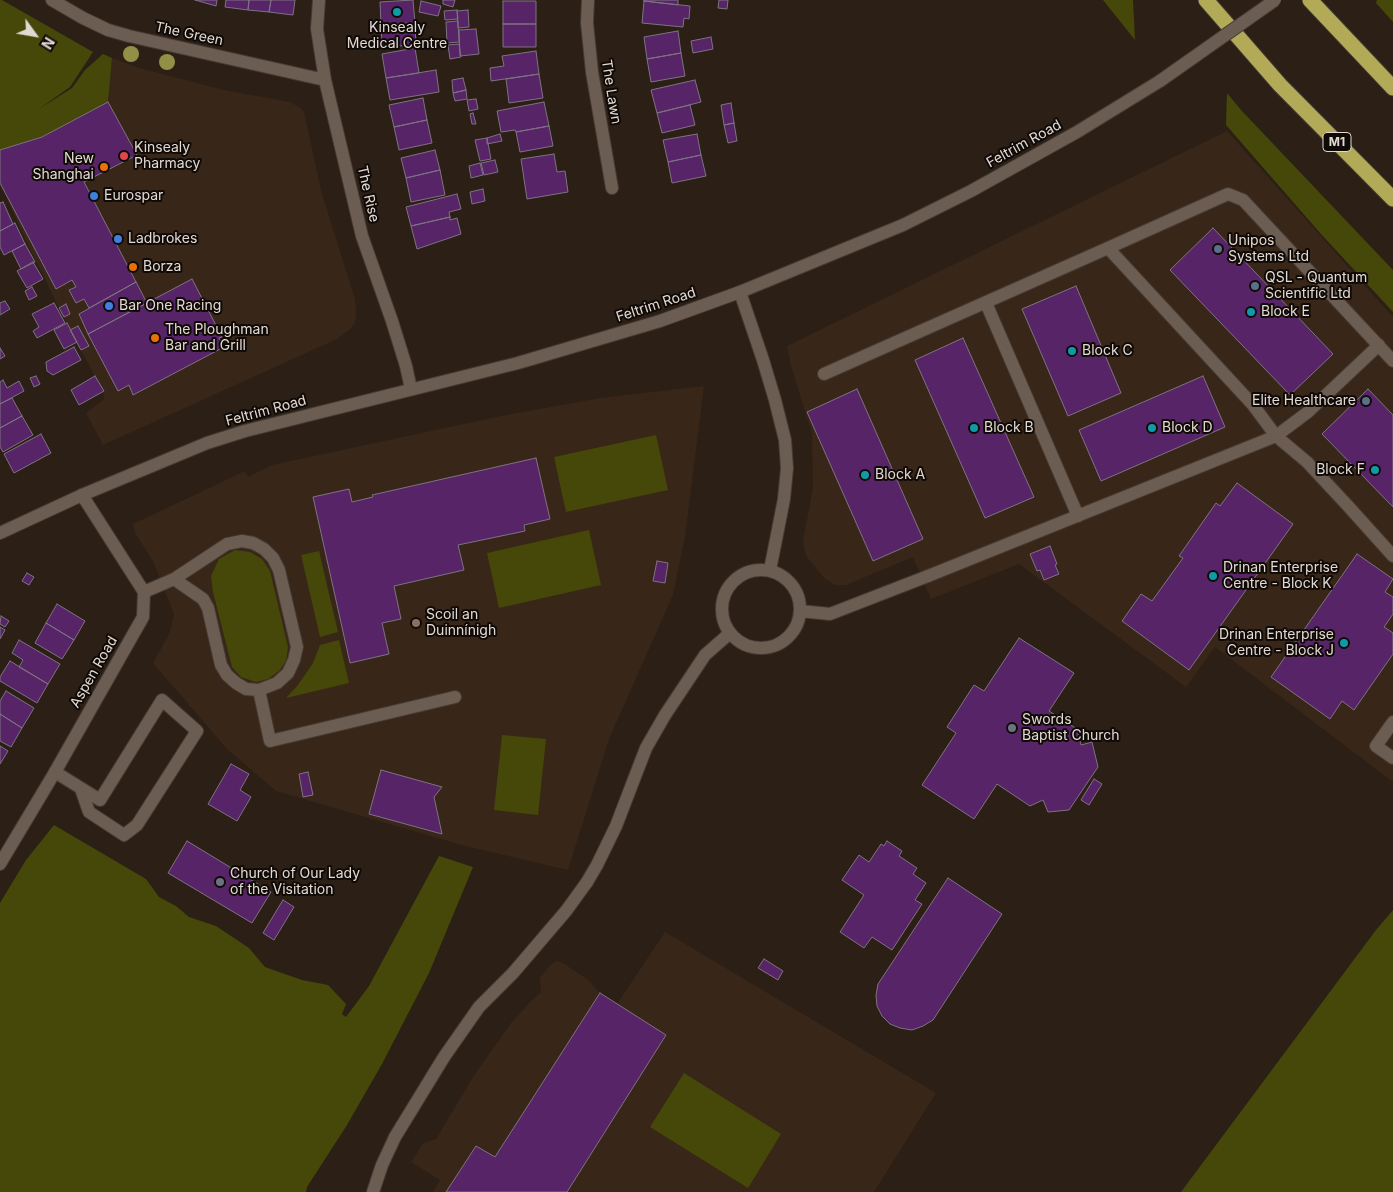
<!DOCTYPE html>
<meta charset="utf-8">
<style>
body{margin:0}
#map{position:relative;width:1393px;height:1192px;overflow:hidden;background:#2c1f16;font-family:Inter,sans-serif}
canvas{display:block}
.north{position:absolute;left:10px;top:10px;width:50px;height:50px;-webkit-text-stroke:4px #100a07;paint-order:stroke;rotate:122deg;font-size:14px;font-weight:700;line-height:20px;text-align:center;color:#e2d9d3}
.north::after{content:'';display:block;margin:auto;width:18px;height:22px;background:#e2d9d3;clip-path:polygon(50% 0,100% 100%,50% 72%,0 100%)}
</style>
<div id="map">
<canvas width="1393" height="1192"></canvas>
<div class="north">N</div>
</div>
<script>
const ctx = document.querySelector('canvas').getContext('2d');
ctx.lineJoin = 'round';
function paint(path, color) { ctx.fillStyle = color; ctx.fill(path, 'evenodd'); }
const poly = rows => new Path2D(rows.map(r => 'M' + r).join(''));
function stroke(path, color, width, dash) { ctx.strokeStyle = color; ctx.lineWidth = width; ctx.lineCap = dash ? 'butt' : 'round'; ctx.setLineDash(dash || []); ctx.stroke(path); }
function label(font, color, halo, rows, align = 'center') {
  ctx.font = font + ' Inter,sans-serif'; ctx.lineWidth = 4; ctx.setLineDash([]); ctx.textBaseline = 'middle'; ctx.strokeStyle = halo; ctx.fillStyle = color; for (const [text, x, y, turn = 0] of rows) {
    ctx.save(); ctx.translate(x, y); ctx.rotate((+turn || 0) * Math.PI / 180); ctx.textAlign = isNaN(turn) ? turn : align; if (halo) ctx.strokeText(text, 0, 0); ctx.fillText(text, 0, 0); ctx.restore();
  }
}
const built = poly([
 [112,58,139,68,224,90,290,102,301,108,304,112,322,194,355,299,356,313,355,323,350,329,337,339,103,445,86,413,104,399,103,391,70,330,27,243,0,183,0,150,42,137,108,102],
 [1227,131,1393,317,1393,782,1215,647,1186,687,1019,564,931,599,913,557,846,585,835,585,824,578,806,556,803,541,813,488,812,433,791,366,787,346],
 [704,386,685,537,673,595,609,739,568,870,465,846,276,791,227,749,153,663,170,632,174,614,153,561,135,533,133,524,245,471,248,477,272,465,501,416,600,398],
 [665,932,936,1093,874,1192,433,1192,440,1180,411,1162,423,1143,436,1139,473,1077,511,1023,530,1002,541,992,540,978,551,964,557,961,566,965,587,979,600,993,617,1004]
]);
const green = poly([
 [0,0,2,0,93,52,70,87,39,109,72,88,85,70,103,54,112,58,108,102,42,137,0,150],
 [1103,0,1133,0,1135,40],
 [1377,0,1393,0,1393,22,1376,3],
 [1227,93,1241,110,1393,270,1393,312,1320,233,1226,125],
 [656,435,668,490,566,512,554,457],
 [589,530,601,585,499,608,487,553],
 [235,550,250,552,262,559,270,571,288,647,286,661,279,671,268,679,256,682,241,677,232,667,213,592,211,576,219,559],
 [319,551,338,632,320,637,301,555],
 [339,640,349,683,286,698,298,685,313,663,320,645],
 [502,735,546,739,538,815,494,810],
 [54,825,146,879,159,897,176,906,189,917,216,926,249,948,265,967,302,980,328,985,346,1004,342,1014,346,1017,369,986,439,856,473,867,429,973,382,1064,347,1125,307,1187,306,1192,0,1192,0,903,26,860],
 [1393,910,1393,1192,1181,1192,1376,930],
 [684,1073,781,1134,748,1188,650,1127]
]);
const building = poly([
 [195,0,217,0,216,6,195,0],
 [226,0,249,0,248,10,225,7,226,0],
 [249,0,271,0,269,12,248,10,249,0],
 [271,0,295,0,293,15,269,12,271,0],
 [413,0,415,23,381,24,380,2,413,0],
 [443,0,455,0,453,7,443,4,443,0],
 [644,0,678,0,678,5,644,1,644,0],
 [719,0,728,0,727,9,718,8,719,0],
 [421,1,441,6,438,16,419,12,421,1],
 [503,1,536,1,536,24,503,24,503,1],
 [644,1,690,6,689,19,684,18,683,27,642,23,644,1],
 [457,10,458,19,445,20,444,11,457,10],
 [468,10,469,27,458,28,457,11,468,10],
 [458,21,459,42,447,43,446,22,458,21],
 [415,23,416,45,382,47,381,24,415,23],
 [503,24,536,24,536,47,503,47,503,24],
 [476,29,479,54,460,56,459,30,476,29],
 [678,31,681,53,647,59,644,37,678,31],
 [711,37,713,49,693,53,691,41,711,37],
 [459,44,461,57,450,59,448,45,459,44],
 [415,48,419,73,386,78,382,54,415,48],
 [536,51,539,74,491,81,490,68,504,66,502,56,536,51],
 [681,53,685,76,651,82,647,59,681,53],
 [436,70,439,92,390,100,386,78,436,70],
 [539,74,543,98,509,103,506,79,539,74],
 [463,78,466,90,453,93,452,80,463,78],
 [695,80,701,102,657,113,651,90,695,80],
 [466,90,467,99,455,101,453,93,466,90],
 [423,98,427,120,394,127,389,105,423,98],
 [476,99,478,109,469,111,467,100,476,99],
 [108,102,137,155,84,182,136,282,89,308,84,299,76,303,69,290,76,287,72,280,56,289,0,183,0,150,42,137,108,102],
 [544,102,549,126,516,132,515,130,501,132,497,111,544,102],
 [731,103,734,123,724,125,721,105,731,103],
 [690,105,695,125,662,133,657,113,690,105],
 [473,113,476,124,472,124,470,114,473,113],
 [427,120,432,143,399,150,394,127,427,120],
 [734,123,737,141,728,143,724,125,734,123],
 [549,126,553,146,520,152,516,132,549,126],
 [500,134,502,141,487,144,487,138,500,134],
 [697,134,701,155,668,162,663,140,697,134],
 [487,138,491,159,480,161,475,140,487,138],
 [435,150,440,170,406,178,401,158,435,150],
 [554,154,557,172,565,171,568,192,527,199,521,159,554,154],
 [701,155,706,176,672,183,668,162,701,155],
 [495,160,498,172,484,175,481,163,495,160],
 [480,163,483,175,471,178,469,166,480,163],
 [440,170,445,195,411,202,406,178,440,170],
 [483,189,485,201,472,204,470,192,483,189],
 [457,194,461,209,449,212,450,217,411,226,406,207,457,194],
 [3,202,13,224,0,231,0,203,3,202],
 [450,217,450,220,457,218,461,234,417,249,411,226,450,217],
 [15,223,25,244,4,255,0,247,0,231,15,223],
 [1213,228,1333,354,1290,395,1170,270,1213,228],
 [25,244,35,262,21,269,12,251,25,244],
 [33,262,43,279,27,288,17,271,33,262],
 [192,279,222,337,219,338,224,347,133,395,129,385,118,391,88,334,192,279],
 [136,282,147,303,88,334,79,314,136,282],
 [1076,286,1121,393,1068,416,1022,309,1076,286],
 [32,287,37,296,29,300,25,291,32,287],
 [5,301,10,309,0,315,0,303,5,301],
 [54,303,65,323,37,338,33,331,39,327,32,314,54,303],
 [66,304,70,314,64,317,59,308,66,304],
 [67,323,77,342,64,349,54,330,67,323],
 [78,326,89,346,81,350,70,330,78,326],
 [963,338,1034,497,985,518,915,360,963,338],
 [74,347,81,360,53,375,47,371,46,362,74,347],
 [0,348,5,356,0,359,0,348],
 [36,376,40,384,34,387,30,378,36,376],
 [95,376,104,391,79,405,71,390,95,376],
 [1203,376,1225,427,1101,481,1079,430,1203,376],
 [3,380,7,388,19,381,24,391,0,404,0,382,3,380],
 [857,389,923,539,873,561,807,412,857,389],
 [1368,389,1393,415,1393,507,1322,434,1368,389],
 [12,398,22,416,0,428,0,404,12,398],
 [22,416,33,435,3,452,0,447,0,428,22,416],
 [41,434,51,453,14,473,4,454,41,434],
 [536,458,550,519,524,525,525,531,458,545,464,570,394,586,401,619,382,623,389,654,350,663,313,497,349,489,352,502,373,497,372,495,536,458],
 [1237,483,1293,524,1189,670,1122,621,1141,594,1152,601,1183,558,1179,556,1216,503,1220,506,1237,483],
 [1050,546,1057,564,1055,565,1059,574,1044,580,1040,570,1037,571,1030,554,1050,546],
 [1357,554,1393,579,1385,592,1393,597,1393,614,1384,627,1393,633,1393,654,1354,710,1342,701,1330,719,1271,677,1357,554],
 [657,561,668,563,665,583,653,581,657,561],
 [27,573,34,577,29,585,22,581,27,573],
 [57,604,85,621,74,640,46,623,57,604],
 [1,616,9,621,5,627,0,624,1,616],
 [46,623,74,640,62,659,35,643,46,623],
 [0,627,5,630,0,639,0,627],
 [1019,638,1074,673,1049,711,1077,729,1081,745,1092,742,1098,767,1069,810,1048,812,1043,800,1030,806,997,784,974,819,922,785,956,733,947,727,974,685,984,691,1019,638],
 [19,640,60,664,48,684,19,667,23,660,12,653,19,640],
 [10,661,48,684,37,703,0,681,0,677,10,661],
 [6,691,34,708,22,728,0,714,0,701,6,691],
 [0,714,22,728,11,747,0,741,0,714],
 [0,746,8,751,0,764,0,746],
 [231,764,249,774,240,790,251,797,237,821,208,804,231,764],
 [381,770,442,787,434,797,442,834,369,814,381,770],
 [308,772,313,795,303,797,299,774,308,772],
 [1094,779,1102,784,1089,805,1081,800,1094,779],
 [187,841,271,892,252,923,168,873,187,841],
 [887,841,902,851,899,856,917,868,913,874,926,883,915,900,922,904,892,950,872,937,864,948,840,932,864,895,842,880,859,855,869,862,881,844,884,846,887,841],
 [948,878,1002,914,933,1020,923,1026,912,1030,900,1028,890,1024,882,1016,877,1006,876,995,878,984,948,878],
 [283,900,294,907,274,940,263,933,283,900],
 [764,959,783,971,778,980,758,968,764,959],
 [600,993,666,1035,567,1192,446,1192,476,1146,495,1157,600,993]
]);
const service = poly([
 [1108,248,1228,194,1243,200,1393,361],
 [986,303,1078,516],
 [824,374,1108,248,1253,405,1276,436,1307,462,1348,506,1393,556],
 [928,576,1276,436,1308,412,1379,345],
 [144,592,174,579,227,544,242,541,253,543,264,549,273,558,279,570,297,647,294,660,288,673,277,683,259,690,246,689,236,683,227,675,221,665,208,608,203,599,174,579],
 [259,690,270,741,455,697],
 [1393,722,1376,746,1393,758],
 [55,772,100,800,162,700,197,731,137,825,124,835,89,812,81,789],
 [373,1192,382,1165,395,1137,444,1057,479,1007,513,973,566,911,587,882]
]);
const minor = poly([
 [52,0,83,18,108,30,129,36,325,80],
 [319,0,317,29,325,80,362,236,392,321,406,366,411,389],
 [588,0,587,23,592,72,612,188],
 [740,292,763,360,775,400,785,440,787,468,784,499,770,570],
 '722 609a39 39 0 1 1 78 0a39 39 0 1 1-78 0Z',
 [800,611,830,614,928,576],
 [0,864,55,772,143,617,144,592,82,495],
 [587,882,597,865,616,826,646,748,665,715,705,655,730,633]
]);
const tertiary = poly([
 [0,533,82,495,207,443,245,431,518,363,660,321,740,292,903,225,971,191,1077,132,1160,81]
]);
const motorway = poly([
 [1206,0,1280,85,1393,199],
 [1310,0,1393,88]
]);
const tertiaryBridge = poly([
 [1160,81,1275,0]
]);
const trees = [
 [131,54],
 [167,62]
];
const markers = [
 [397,12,5,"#0f9aa8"],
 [124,156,5,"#e0444e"],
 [104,167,5,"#e8710a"],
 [94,196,5,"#3f7fe0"],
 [118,239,5,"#3f7fe0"],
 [1218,249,5,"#5c6f8a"],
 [133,267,5,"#e8710a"],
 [1255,286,5,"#5c6f8a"],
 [109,306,5,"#3f7fe0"],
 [1251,312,5,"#0f9aa8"],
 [155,338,5,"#e8710a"],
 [1072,351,5,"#0f9aa8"],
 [1366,401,5,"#5c6f8a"],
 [974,428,5,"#0f9aa8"],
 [1152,428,5,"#0f9aa8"],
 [1375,470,5,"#0f9aa8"],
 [865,475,5,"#0f9aa8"],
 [1213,576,5,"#0f9aa8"],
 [416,623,5,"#8d6e63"],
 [1344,643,5,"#0f9aa8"],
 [1012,728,5,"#6b7280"],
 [220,882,5,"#6b7280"]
];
const shields = [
 [1337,142,28]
];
const shieldNames = [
 ["M1",1337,142]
];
const poiNames = [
 ["Kinsealy",397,28,"center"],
 ["Medical Centre",397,44,"center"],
 ["Kinsealy",134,148],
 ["Pharmacy",134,164],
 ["New",94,159,"right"],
 ["Shanghai",94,175,"right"],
 ["Eurospar",104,196],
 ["Ladbrokes",128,239],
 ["Unipos",1228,241],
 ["Systems Ltd",1228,257],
 ["Borza",143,267],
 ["QSL - Quantum",1265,278],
 ["Scientific Ltd",1265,294],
 ["Bar One Racing",119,306],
 ["Block E",1261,312],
 ["The Ploughman",165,330],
 ["Bar and Grill",165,346],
 ["Block C",1082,351],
 ["Elite Healthcare",1356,401,"right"],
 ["Block B",984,428],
 ["Block D",1162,428],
 ["Block F",1365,470,"right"],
 ["Block A",875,475],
 ["Drinan Enterprise",1223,568],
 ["Centre - Block K",1223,584],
 ["Scoil an",426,615],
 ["Duinnínigh",426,631],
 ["Drinan Enterprise",1334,635,"right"],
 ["Centre - Block J",1334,651,"right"],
 ["Swords",1022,720],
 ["Baptist Church",1022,736],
 ["Church of Our Lady",230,874],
 ["of the Visitation",230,890]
];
const streetNames = [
 ["The Green",189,34,12],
 ["The Lawn",611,92,81],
 ["Feltrim Road",1024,144,-29],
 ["The Rise",368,194,77],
 ["Feltrim Road",656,305,-18],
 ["Feltrim Road",266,411,-15],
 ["Aspen Road",94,672,-60]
];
paint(built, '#382618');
paint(green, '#454808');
paint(building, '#562467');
stroke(building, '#7e7382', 1);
stroke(service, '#453b35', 14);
stroke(minor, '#453b35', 14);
stroke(tertiary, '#453b35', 14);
stroke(motorway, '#453b35', 17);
stroke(service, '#6c5d52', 12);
stroke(minor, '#6c5d52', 12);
stroke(tertiary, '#6c5d52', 12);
stroke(motorway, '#b3aa57', 15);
stroke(tertiaryBridge, '#453b35', 14, []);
stroke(tertiaryBridge, '#6c5d52', 12);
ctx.fillStyle = '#919046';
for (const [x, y] of trees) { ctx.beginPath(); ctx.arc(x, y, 8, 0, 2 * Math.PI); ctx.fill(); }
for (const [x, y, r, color] of markers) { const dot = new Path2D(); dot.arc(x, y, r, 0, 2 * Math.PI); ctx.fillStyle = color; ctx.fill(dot); stroke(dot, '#100a07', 2); }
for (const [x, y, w] of shields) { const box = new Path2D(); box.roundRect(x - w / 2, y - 9.5, w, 19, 4); ctx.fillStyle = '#100a07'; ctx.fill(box); stroke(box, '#e2d9d3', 1); }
label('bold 12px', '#e2d9d3', null, shieldNames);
label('14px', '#e2d9d3', '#100a07', poiNames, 'left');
label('14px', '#e2d9d3', '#100a07', streetNames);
</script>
